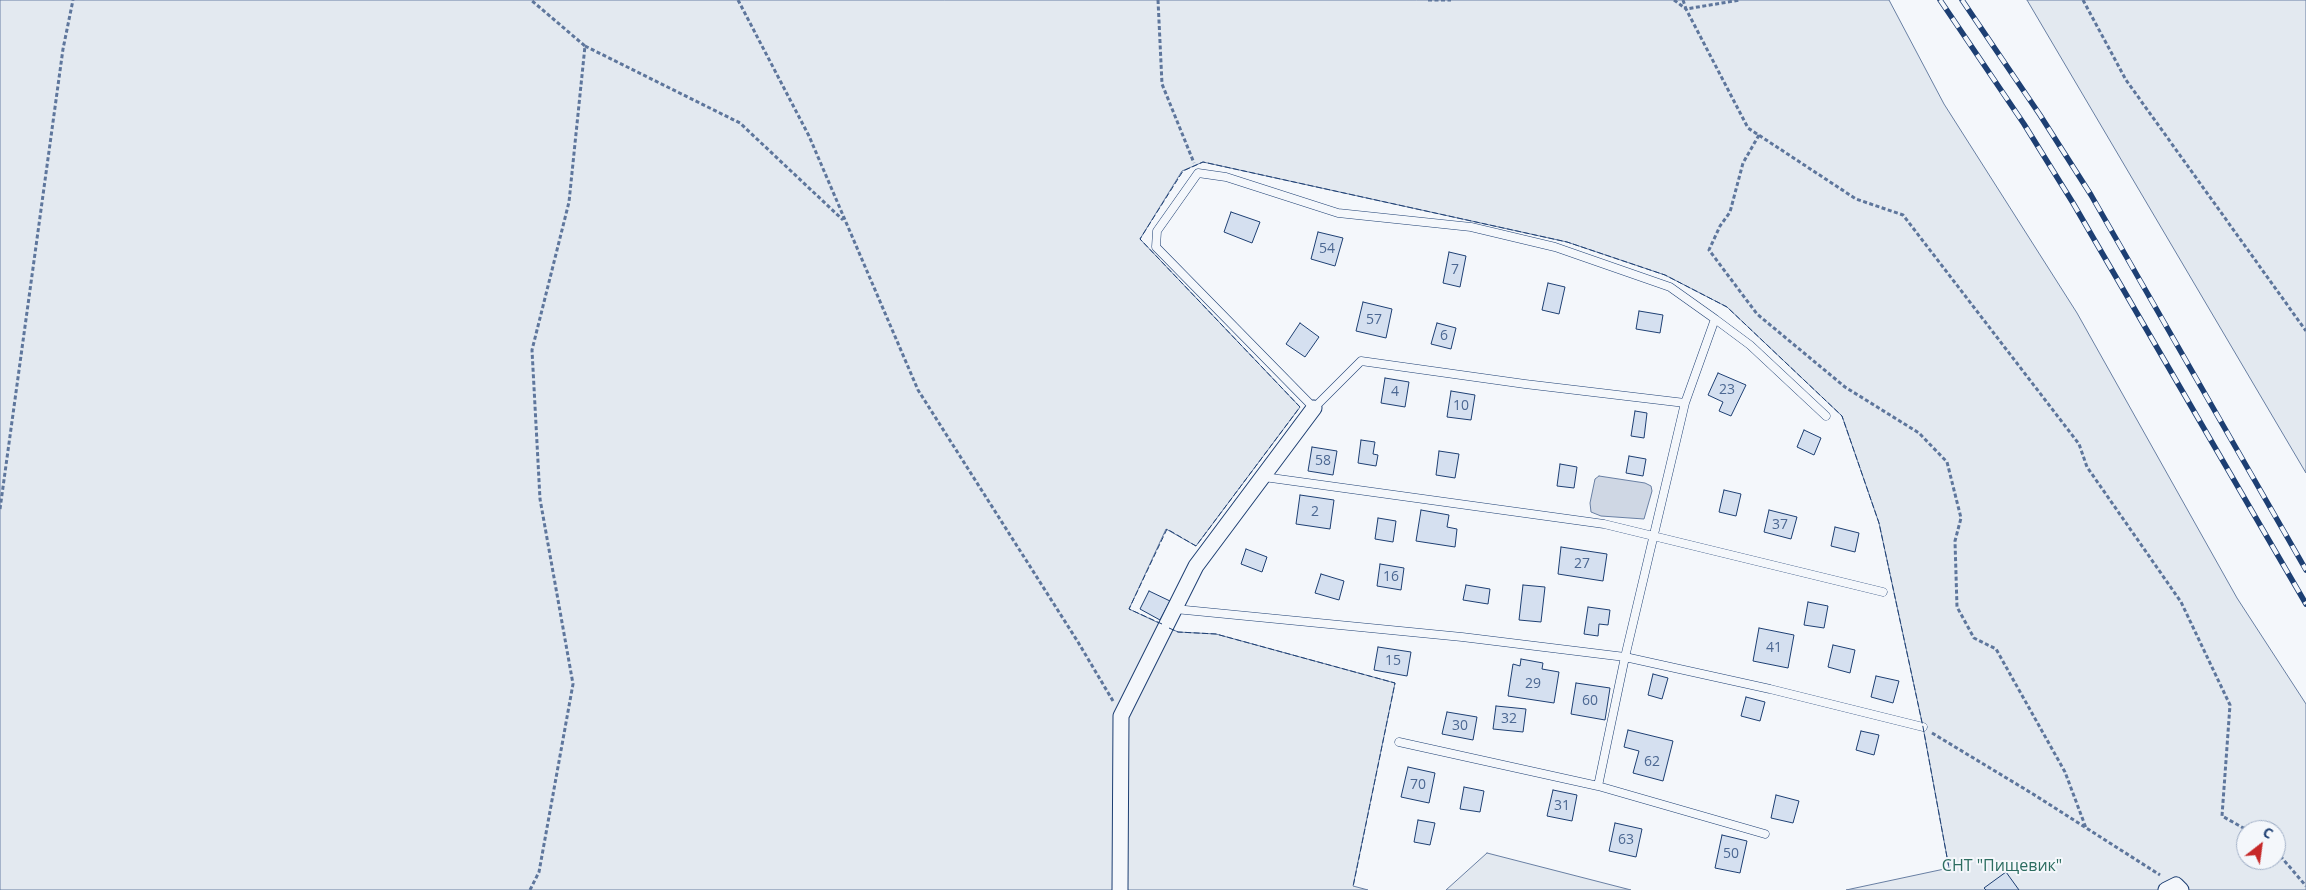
<!DOCTYPE html>
<meta charset="utf-8">
<style>
body{margin:0}
#map{position:relative;width:2306px;height:890px;overflow:hidden;background:#f4f7fb;font-family:"Open Sans",sans-serif}
canvas{display:block}
.north{position:absolute;left:2236px;top:820px;width:50px;height:50px;box-sizing:border-box;background:#f4f7fb;border:1px solid #9eadc5;border-radius:50%;rotate:30deg;font-size:14px;font-weight:700;line-height:20px;text-align:center;color:#1d3f73}
.north::after{content:'';display:block;margin:auto;width:18px;height:22px;background:#c62828;clip-path:polygon(50% 0,100% 100%,50% 72%,0 100%)}
</style>
<div id="map">
<canvas width="2306" height="890"></canvas>
<div class="north">С</div>
</div>
<script>
const ctx = document.querySelector('canvas').getContext('2d');
ctx.lineJoin = 'round';
function paint(path, color) { ctx.fillStyle = color; ctx.fill(path, 'evenodd'); }
const poly = rows => new Path2D(rows.map(r => 'M' + r).join(''));
function stroke(path, color, width, dash) { ctx.strokeStyle = color; ctx.lineWidth = width; ctx.lineCap = dash ? 'butt' : 'round'; ctx.setLineDash(dash || []); ctx.stroke(path); }
function label(font, color, halo, rows, align = 'center') {
  ctx.font = font + ' "Open Sans",sans-serif'; ctx.lineWidth = 4; ctx.setLineDash([]); ctx.textBaseline = 'middle'; ctx.strokeStyle = halo; ctx.fillStyle = color; for (const [text, x, y, turn = 0] of rows) {
    ctx.save(); ctx.translate(x, y); ctx.rotate((+turn || 0) * Math.PI / 180); ctx.textAlign = isNaN(turn) ? turn : align; if (halo) ctx.strokeText(text, 0, 0); ctx.fillText(text, 0, 0); ctx.restore();
  }
}
const green = poly([
 [0,0,1889,0,1944,104,2077,313,2237,598,2306,704,2306,890,1846,890,1949,868,1923,727,1879,523,1842,416,1727,307,1665,275,1567,242,1203,162,1182,171,1140,239,1300,407,1196,546,1166,529,1129,609,1178,632,1216,634,1395,683,1353,886,1368,890,0,890,0,0],
 [2246,830,2276,830,2276,860,2246,860,2246,830],
 [2027,0,2306,0,2306,473,2027,0],
 [1487,853,1631,890,1446,890,1487,853]
]);
const water = poly([
 [1599,476,1645,483,1651,486,1652,491,1644,519,1601,516,1591,512,1590,503,1595,479,1599,476]
]);
const building = poly([
 [1231,212,1260,222,1252,243,1224,232,1231,212],
 [1318,232,1343,238,1335,266,1311,259,1318,232],
 [1449,252,1466,256,1460,287,1443,283,1449,252],
 [1548,283,1565,287,1559,314,1542,310,1548,283],
 [1363,302,1392,309,1386,338,1356,331,1363,302],
 [1639,311,1663,315,1660,333,1636,329,1639,311],
 [1300,323,1319,337,1305,357,1286,344,1300,323],
 [1437,323,1456,328,1451,349,1431,344,1437,323],
 [1718,373,1746,385,1731,416,1719,411,1723,402,1708,395,1718,373],
 [1385,378,1409,382,1405,407,1381,403,1385,378],
 [1451,391,1475,395,1471,420,1447,417,1451,391],
 [1635,411,1647,413,1644,438,1631,436,1635,411],
 [1804,430,1821,438,1814,455,1797,447,1804,430],
 [1361,440,1375,442,1373,454,1378,455,1376,466,1358,463,1361,440],
 [1312,447,1337,451,1333,475,1308,471,1312,447],
 [1439,451,1459,454,1455,478,1436,475,1439,451],
 [1629,456,1646,459,1643,476,1626,473,1629,456],
 [1560,464,1577,467,1574,488,1557,486,1560,464],
 [1724,490,1741,494,1736,516,1719,512,1724,490],
 [1300,495,1334,500,1330,529,1296,524,1300,495],
 [1421,510,1449,515,1447,527,1457,529,1455,547,1416,541,1421,510],
 [1769,510,1797,517,1791,539,1764,532,1769,510],
 [1378,518,1396,521,1393,542,1375,539,1378,518],
 [1835,527,1859,533,1855,552,1831,546,1835,527],
 [1561,547,1607,554,1603,581,1558,574,1561,547],
 [1246,549,1267,557,1262,572,1241,564,1246,549],
 [1380,564,1404,568,1401,590,1377,586,1380,564],
 [1321,574,1344,581,1339,600,1315,593,1321,574],
 [1466,585,1490,589,1488,604,1463,600,1466,585],
 [1523,585,1545,587,1541,622,1519,620,1523,585],
 [1149,591,1170,601,1160,620,1140,609,1149,591],
 [1808,602,1828,606,1824,628,1804,625,1808,602],
 [1588,607,1610,610,1608,625,1599,624,1598,636,1584,634,1588,607],
 [1759,628,1794,635,1788,668,1753,661,1759,628],
 [1833,645,1855,650,1850,673,1828,667,1833,645],
 [1378,647,1411,652,1407,676,1374,670,1378,647],
 [1521,659,1543,663,1542,669,1559,672,1554,703,1508,696,1513,664,1520,666,1521,659],
 [1653,674,1668,678,1662,699,1648,695,1653,674],
 [1876,676,1899,681,1893,703,1871,697,1876,676],
 [1576,683,1610,688,1605,720,1571,714,1576,683],
 [1746,697,1765,702,1760,721,1741,716,1746,697],
 [1496,706,1526,709,1523,732,1493,729,1496,706],
 [1447,712,1477,717,1473,740,1442,734,1447,712],
 [1628,730,1673,741,1663,781,1633,773,1639,751,1624,747,1628,730],
 [1861,731,1879,735,1874,755,1856,750,1861,731],
 [1408,767,1435,773,1429,803,1401,797,1408,767],
 [1464,787,1484,791,1480,812,1460,809,1464,787],
 [1553,790,1577,795,1572,821,1547,816,1553,790],
 [1776,795,1799,801,1793,823,1771,818,1776,795],
 [1418,820,1435,823,1430,845,1414,842,1418,820],
 [1615,823,1642,829,1636,857,1609,851,1615,823],
 [1722,835,1747,841,1740,873,1715,868,1722,835],
 [2006,872,2019,890,1986,890,1984,888,2006,872]
]);
const path = poly([
 [738,0,809,136,918,390,1078,642,1113,701],
 [1158,0,1162,84,1194,163],
 [1428,0,1451,0],
 [1674,0,1686,9,1748,128,1856,199,1903,215,2079,444,2087,467,2181,602,2230,705,2222,816,2247,830],
 [1683,0,1686,9,1740,0],
 [2083,0,2126,80,2306,331],
 [585,46,740,123,843,220],
 [1759,135,1743,163,1730,212,1720,226,1709,250,1757,314,1845,387,1919,433,1947,462,1961,518,1955,541,1957,607,1974,638,1996,649,2065,772,2086,828],
 [0,509,63,49,73,0],
 [1932,733,2033,794,2160,875],
 [2276,851,2306,886],
 [530,890,539,872,573,684,540,499,532,350,569,202,585,46,531,0]
]);
const lane = poly([
 [1715,319,1750,345,1826,416],
 [1264,477,1604,524,1883,592],
 [1175,609,1462,637,1625,657,1770,689,1923,727],
 [1399,742,1598,786,1765,834],
 [1598,786,1625,657,1685,403,1715,319,1670,287,1555,247,1471,227,1338,213,1226,177,1198,173,1157,231,1156,247,1314,408,1361,361,1525,384,1685,403]
]);
const street = poly([
 [1120,890,1121,716,1196,566,1314,408],
 [2166,890,2176,885,2181,890]
]);
const rail = poly([
 [1940,0,2024,124,2073,203,2306,604],
 [1962,0,2040,115,2091,195,2306,570]
]);
const fence = poly([
 [1162,624,1129,609,1167,529,1196,546,1300,407,1140,239,1183,171,1203,162,1567,242,1665,275,1727,307,1842,416,1879,523,1923,727,1949,868],
 [1169,628,1178,632,1216,634,1395,683,1353,887]
]);
const numberNames = [
 ["54",1327,249],
 ["7",1455,270],
 ["57",1374,320],
 ["6",1444,336],
 ["23",1727,390],
 ["4",1395,392],
 ["10",1461,406],
 ["58",1323,461],
 ["2",1315,512],
 ["37",1780,525],
 ["27",1582,564],
 ["16",1391,577],
 ["41",1774,648],
 ["15",1393,661],
 ["29",1533,684],
 ["60",1590,701],
 ["32",1509,719],
 ["30",1460,726],
 ["62",1652,762],
 ["70",1418,785],
 ["31",1562,806],
 ["63",1626,840],
 ["50",1731,854]
];
const parkNames = [
 ["СНТ \"Пищевик\"",2002,866]
];
paint(green, '#e3e9f0');
stroke(green, '#687fa3', 1);
paint(water, '#cfd7e4');
stroke(water, '#687fa3', 1);
paint(building, '#d5e0f0');
stroke(building, '#1d3f73', 1);
stroke(lane, '#1d3f73', 9);
stroke(street, '#1d3f73', 17);
stroke(path, '#5e769c', 3, [4, 2.5]);
stroke(lane, '#f4f7fb', 8);
stroke(street, '#f4f7fb', 15);
stroke(rail, '#1d3f73', 5.5);
stroke(rail, '#f4f7fb', 4, [11]);
stroke(fence, '#1d3f73', 1, [6, 2.5]);
label('14px', '#4b6792', null, numberNames);
label('16px', '#2c6c60', '#f4f7fb', parkNames);
</script>
